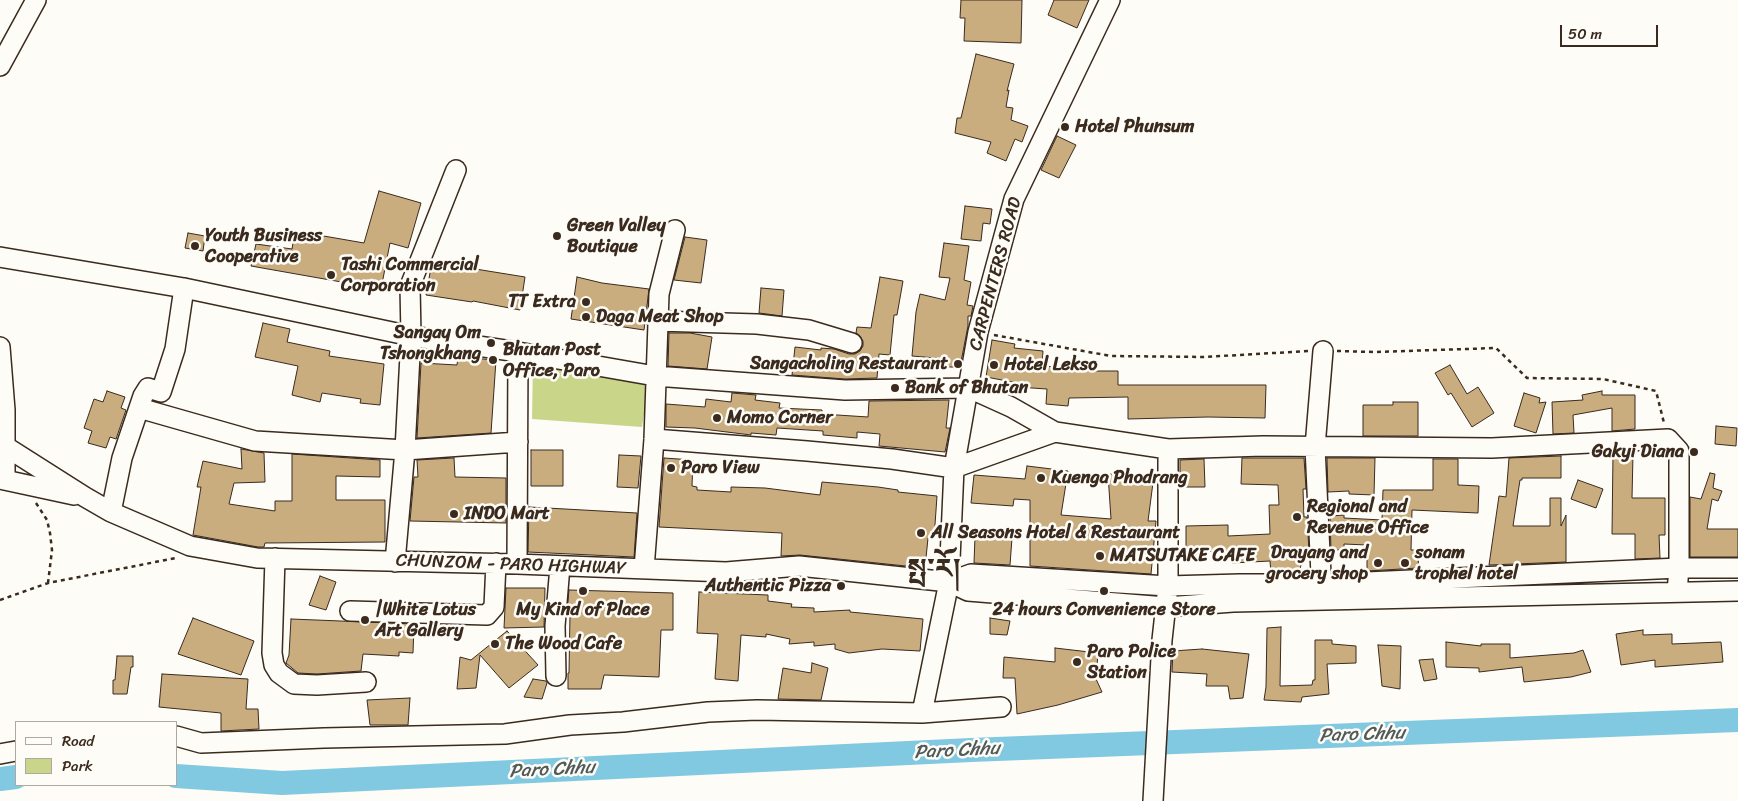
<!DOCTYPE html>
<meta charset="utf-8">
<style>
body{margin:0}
#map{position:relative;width:1738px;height:801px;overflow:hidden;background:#fdfcf7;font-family:Sriracha,sans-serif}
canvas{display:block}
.legend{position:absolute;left:15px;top:721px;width:162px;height:65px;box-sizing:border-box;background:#fdfcf7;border:1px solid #afa8a0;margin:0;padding:6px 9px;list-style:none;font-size:15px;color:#3b2a1e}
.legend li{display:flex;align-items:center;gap:10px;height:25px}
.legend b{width:25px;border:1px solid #afa8a0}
.scale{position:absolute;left:1560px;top:25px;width:98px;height:22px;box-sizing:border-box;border:2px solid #3b2a1e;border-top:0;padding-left:6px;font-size:15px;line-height:18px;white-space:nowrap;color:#3b2a1e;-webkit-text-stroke:4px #fdfcf7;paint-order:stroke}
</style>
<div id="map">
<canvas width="1738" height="801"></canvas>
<ul class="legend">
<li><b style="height:6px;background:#fdfcf7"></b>Road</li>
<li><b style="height:14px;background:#c9d689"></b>Park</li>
</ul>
<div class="scale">50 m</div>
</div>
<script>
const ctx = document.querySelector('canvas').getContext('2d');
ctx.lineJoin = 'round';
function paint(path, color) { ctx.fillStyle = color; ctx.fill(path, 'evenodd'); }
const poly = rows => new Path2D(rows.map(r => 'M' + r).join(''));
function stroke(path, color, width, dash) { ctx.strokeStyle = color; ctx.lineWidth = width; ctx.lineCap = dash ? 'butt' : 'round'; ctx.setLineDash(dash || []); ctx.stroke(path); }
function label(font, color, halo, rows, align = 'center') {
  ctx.font = font + ' Sriracha,"Noto Serif Tibetan",sans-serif'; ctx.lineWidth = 5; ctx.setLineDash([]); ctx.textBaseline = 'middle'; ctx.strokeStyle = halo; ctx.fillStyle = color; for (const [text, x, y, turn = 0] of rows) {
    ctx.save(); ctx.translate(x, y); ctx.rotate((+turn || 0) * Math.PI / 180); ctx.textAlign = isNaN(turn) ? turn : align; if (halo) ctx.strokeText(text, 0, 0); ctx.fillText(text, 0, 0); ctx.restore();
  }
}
const green = poly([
 [533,362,649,381,642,427,532,419]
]);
const river = poly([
 [176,776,282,783,971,750,1738,720],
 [0,779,16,777]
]);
const building = poly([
 [961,0,1022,0,1021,43,964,41,965,18,960,18,961,0],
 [1054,0,1089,0,1077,28,1048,15,1054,0],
 [976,54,1014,64,1007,91,1009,90,1006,107,1013,108,1011,120,1028,126,1022,142,1015,139,1006,161,987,153,991,142,955,133,957,118,961,118,976,54],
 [1057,136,1076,145,1059,178,1041,170,1057,136],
 [379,191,421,203,408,248,390,243,381,289,251,266,256,244,292,249,295,231,364,243,379,191],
 [965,206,992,209,990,224,983,223,981,241,961,239,965,206],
 [188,233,205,236,203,251,185,248,188,233],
 [685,237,707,240,701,283,674,280,685,237],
 [944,243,969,246,964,280,971,282,967,305,973,306,971,316,968,316,968,326,960,367,947,367,947,359,912,356,916,312,920,294,945,300,950,278,939,277,944,243],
 [432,262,525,277,520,310,473,301,472,302,426,295,432,262],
 [577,277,602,283,649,289,644,330,571,319,577,277],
 [880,277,903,281,897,315,894,315,890,355,879,354,877,378,845,379,792,375,795,347,821,350,821,348,834,349,849,354,855,354,860,351,863,346,863,341,860,336,856,333,857,327,871,328,880,277],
 [761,288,784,290,782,316,759,313,761,288],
 [263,323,290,329,287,342,330,351,329,356,384,364,380,405,360,403,361,399,322,393,320,402,292,395,298,366,255,357,263,323],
 [669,333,690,333,712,337,707,369,668,366,669,333],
 [992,340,1015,344,1014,348,1043,351,1042,366,1072,368,1071,371,1118,371,1118,385,1266,385,1265,418,1208,417,1128,419,1128,397,1069,398,1068,406,1046,404,1047,389,1017,387,1018,383,986,377,992,340],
 [458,357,496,360,491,433,417,438,421,363,457,365,458,357],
 [1450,365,1467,394,1478,387,1494,413,1472,427,1451,393,1448,395,1435,373,1450,365],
 [107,391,125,397,121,408,126,410,116,439,110,437,106,448,88,443,92,431,84,428,94,399,103,402,107,391],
 [1602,391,1602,395,1635,395,1635,429,1612,431,1612,408,1573,415,1574,433,1553,434,1552,402,1583,400,1582,395,1602,391],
 [732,393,756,395,755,400,780,403,779,408,822,410,822,414,868,417,869,401,949,400,946,428,950,428,945,452,879,446,880,434,857,432,857,438,823,435,823,431,777,428,776,435,751,433,751,435,695,428,666,427,666,404,705,407,706,399,731,402,732,393],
 [1524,393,1540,398,1539,403,1546,402,1536,433,1514,426,1524,393],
 [1393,402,1418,402,1418,436,1363,436,1363,405,1393,405,1393,402],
 [1716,426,1737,428,1736,446,1715,444,1716,426],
 [241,449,264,453,265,482,234,483,229,504,275,511,275,501,292,501,292,454,380,460,380,477,336,476,336,500,385,500,385,542,265,543,264,547,258,547,193,535,201,487,197,487,203,461,242,469,241,449],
 [531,450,563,450,563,486,531,486,531,450],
 [1613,454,1633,454,1632,498,1665,498,1665,535,1659,535,1660,558,1635,559,1635,534,1612,534,1613,454],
 [619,455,641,456,638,488,617,487,619,455],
 [1561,456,1561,478,1522,478,1522,480,1520,480,1513,526,1550,526,1550,498,1561,498,1561,526,1566,515,1566,562,1489,565,1499,496,1506,497,1509,458,1561,456],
 [454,458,455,477,506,478,506,523,410,521,414,477,418,477,417,460,454,458],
 [664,458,693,460,692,486,697,487,697,490,731,492,731,487,765,488,820,495,822,482,878,487,898,490,898,492,937,496,934,539,928,538,925,568,800,555,781,556,782,533,659,527,664,458],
 [1242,458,1304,458,1306,489,1303,489,1304,517,1307,517,1309,551,1305,551,1305,557,1303,557,1299,573,1271,573,1270,561,1232,563,1232,551,1186,552,1186,526,1228,525,1228,536,1270,534,1269,505,1279,505,1278,485,1241,484,1242,458],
 [1327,458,1375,458,1374,495,1349,494,1349,491,1328,492,1327,458],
 [1204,459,1205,487,1180,487,1180,460,1204,459],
 [1433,459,1458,459,1458,485,1479,486,1478,513,1412,510,1411,550,1419,550,1418,568,1367,571,1367,545,1344,544,1344,550,1331,550,1330,516,1344,515,1344,518,1382,520,1383,490,1433,490,1433,459],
 [1027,466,1068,471,1061,515,1111,519,1108,474,1154,475,1148,521,1156,521,1151,574,1030,566,1030,500,1014,499,1013,506,971,503,974,475,1025,479,1027,466],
 [1710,473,1715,474,1713,488,1722,491,1718,501,1712,499,1707,529,1738,529,1738,557,1690,557,1690,497,1701,499,1710,473],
 [1578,480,1603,489,1596,508,1571,499,1578,480],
 [529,507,637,513,634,557,528,552,529,507],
 [975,537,1012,538,1010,565,974,563,975,537],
 [320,576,336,582,326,610,309,605,320,576],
 [506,588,545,588,544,627,504,628,506,588],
 [569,590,673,593,673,630,661,630,659,677,604,675,601,689,568,689,568,673,569,673,570,613,567,612,569,590],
 [699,592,768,595,768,601,792,604,791,607,814,608,814,612,850,610,850,612,923,619,920,651,882,649,849,653,835,649,835,644,814,646,814,642,789,644,790,639,766,634,766,637,741,635,738,681,715,679,718,634,697,633,699,592],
 [193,618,254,641,241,675,178,654,193,618],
 [990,618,1010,621,1007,635,990,634,990,618],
 [291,619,414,624,413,653,399,652,399,656,363,654,361,671,317,674,298,673,286,663,289,655,291,619],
 [1281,627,1280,686,1312,685,1313,680,1315,680,1315,640,1332,640,1332,644,1356,646,1356,663,1327,664,1329,694,1302,697,1301,702,1264,700,1266,687,1267,628,1281,627],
 [1643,630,1643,635,1672,634,1672,644,1721,642,1723,662,1655,667,1655,660,1621,665,1616,634,1643,630],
 [507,631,538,665,509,688,480,655,476,688,457,689,460,657,471,660,507,631],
 [1446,642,1481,646,1481,644,1510,644,1510,658,1574,653,1583,650,1591,672,1571,677,1524,682,1522,667,1479,672,1479,668,1446,667,1446,642],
 [1378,645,1401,646,1400,689,1382,686,1378,645],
 [1055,648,1098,653,1096,679,1102,692,1058,705,1017,714,1015,678,1003,678,1004,657,1055,662,1055,648],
 [1202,649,1249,654,1243,698,1230,699,1228,686,1206,686,1207,674,1172,672,1173,651,1202,649],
 [117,656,133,656,133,667,131,667,127,694,113,694,113,680,115,680,117,656],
 [1433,659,1437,679,1424,681,1419,660,1433,659],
 [812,663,828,668,821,700,778,699,783,668,811,673,812,663],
 [162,674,248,679,246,709,258,709,259,729,221,731,221,713,159,707,162,674],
 [533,679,546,681,547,683,542,699,524,697,533,679],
 [410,698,408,725,370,725,367,700,410,698]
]);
const path = poly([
 [994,335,1111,356,1204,357,1309,351],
 [1337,351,1375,352,1496,348,1527,378,1603,379,1656,391,1664,423],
 [36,503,47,520,50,533,52,550,48,583],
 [0,600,48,583,176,558]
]);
const minor = poly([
 [0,66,36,0],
 [0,257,184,288,411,336,518,352,655,376,845,390,969,388,1011,407,1055,432,1168,449,1263,446,1492,448,1668,439,1679,451,1679,568,1677,592],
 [657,321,757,324,809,330,852,343],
 [0,347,5,410,5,480],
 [139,408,255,441,405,450,518,442],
 [654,439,807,451,892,459,954,468,1055,432],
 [0,443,85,497,111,512,190,546,257,558,517,564,726,572,799,566,949,582,968,591,1166,607,1233,602,1738,591],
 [0,479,74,495],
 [111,512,122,458,143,396,148,388,161,392,175,349,184,288],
 [275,558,272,653,274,665,279,673,294,684,317,685,366,682],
 [395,562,405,450,411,336,410,286,456,170],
 [517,564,518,352],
 [644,569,654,439,659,294,675,230],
 [949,582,971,574,1168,586,1240,584,1322,584,1679,568,1738,568],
 [1322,596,1315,447,1323,351],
 [350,611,487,615,494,607,496,563],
 [556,676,555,626,560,566],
 [922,713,949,582,954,468,978,332,1014,199,1110,0],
 [176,736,201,743,324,738,505,734,570,725,623,722,708,712,757,710,922,713,1001,707],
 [0,754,16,751],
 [1153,801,1162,640,1168,586,1168,449]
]);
const markers = [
 [1065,127,5,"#3b2a1e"],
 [557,236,5,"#3b2a1e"],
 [195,246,5,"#3b2a1e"],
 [331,275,5,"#3b2a1e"],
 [586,302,5,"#3b2a1e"],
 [586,317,5,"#3b2a1e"],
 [491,343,5,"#3b2a1e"],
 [493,360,5,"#3b2a1e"],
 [958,364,5,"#3b2a1e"],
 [994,365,5,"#3b2a1e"],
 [895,388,5,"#3b2a1e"],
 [717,418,5,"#3b2a1e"],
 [1694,452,5,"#3b2a1e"],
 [671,468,5,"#3b2a1e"],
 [1041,478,5,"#3b2a1e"],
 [454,514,5,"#3b2a1e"],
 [1297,517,5,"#3b2a1e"],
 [921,533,5,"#3b2a1e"],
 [1100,556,5,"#3b2a1e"],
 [1378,563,5,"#3b2a1e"],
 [1405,563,5,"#3b2a1e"],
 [841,586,5,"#3b2a1e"],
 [583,591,5,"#3b2a1e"],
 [1104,591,5,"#3b2a1e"],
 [365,620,5,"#3b2a1e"],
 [495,644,5,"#3b2a1e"],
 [1077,662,5,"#3b2a1e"]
];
const poiNames = [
 ["Hotel Phunsum",1075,127],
 ["Green Valley",567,226],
 ["Boutique",567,247],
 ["Youth Business",205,236],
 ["Cooperative",205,257],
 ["Tashi Commercial",341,265],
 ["Corporation",341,286],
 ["TT Extra",576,302,"right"],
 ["Daga Meat Shop",596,317],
 ["Sangay Om",481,333,"right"],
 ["Tshongkhang",481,354,"right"],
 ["Bhutan Post",503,350],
 ["Office, Paro",503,371],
 ["Sangacholing Restaurant",948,364,"right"],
 ["Hotel Lekso",1004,365],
 ["Bank of Bhutan",905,388],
 ["Momo Corner",727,418],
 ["Gakyi Diana",1684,452,"right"],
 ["Paro View",681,468],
 ["Kuenga Phodrang",1051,478],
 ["Regional and",1307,507],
 ["Revenue Office",1307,528],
 ["INDO Mart",464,514],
 ["All Seasons Hotel & Restaurant",931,533],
 ["Drayang and",1368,553,"right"],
 ["grocery shop",1368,574,"right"],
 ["sonam",1415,553],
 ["trophel hotel",1415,574],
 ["MATSUTAKE CAFE",1110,556],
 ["Authentic Pizza",831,586,"right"],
 ["|White Lotus",375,610],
 ["Art Gallery",375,631],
 ["My Kind of Place",583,610,"center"],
 ["24 hours Convenience Store",1104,610,"center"],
 ["The Wood Cafe",505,644],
 ["Paro Police",1087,652],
 ["Station",1087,673]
];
const streetNames = [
 ["CARPENTERS ROAD",996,274,-75],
 ["CHUNZOM - PARO HIGHWAY",511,565,2]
];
const waterNames = [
 ["Paro Chhu",1362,735,-2],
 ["Paro Chhu",957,751,-3],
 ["Paro Chhu",552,770,-3]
];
const townNames = [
 ["སྤ་རོ།",934,571]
];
paint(green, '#c9d689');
stroke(river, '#80c9e1', 24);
paint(building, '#caad7f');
stroke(building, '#3b2a1e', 1);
stroke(minor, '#3b2a1e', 22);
stroke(path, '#3b2a1e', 2.5, [4, 4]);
stroke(minor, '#fdfcf7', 19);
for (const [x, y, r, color] of markers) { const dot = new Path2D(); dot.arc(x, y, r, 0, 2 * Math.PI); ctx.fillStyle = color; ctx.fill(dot); stroke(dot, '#fdfcf7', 2); }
label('bold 18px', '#3b2a1e', '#fdfcf7', poiNames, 'left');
label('18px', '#3b2a1e', '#fdfcf7', streetNames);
label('italic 19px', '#505a58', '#fdfcf7', waterNames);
label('bold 28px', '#3b2a1e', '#fdfcf7', townNames);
</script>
